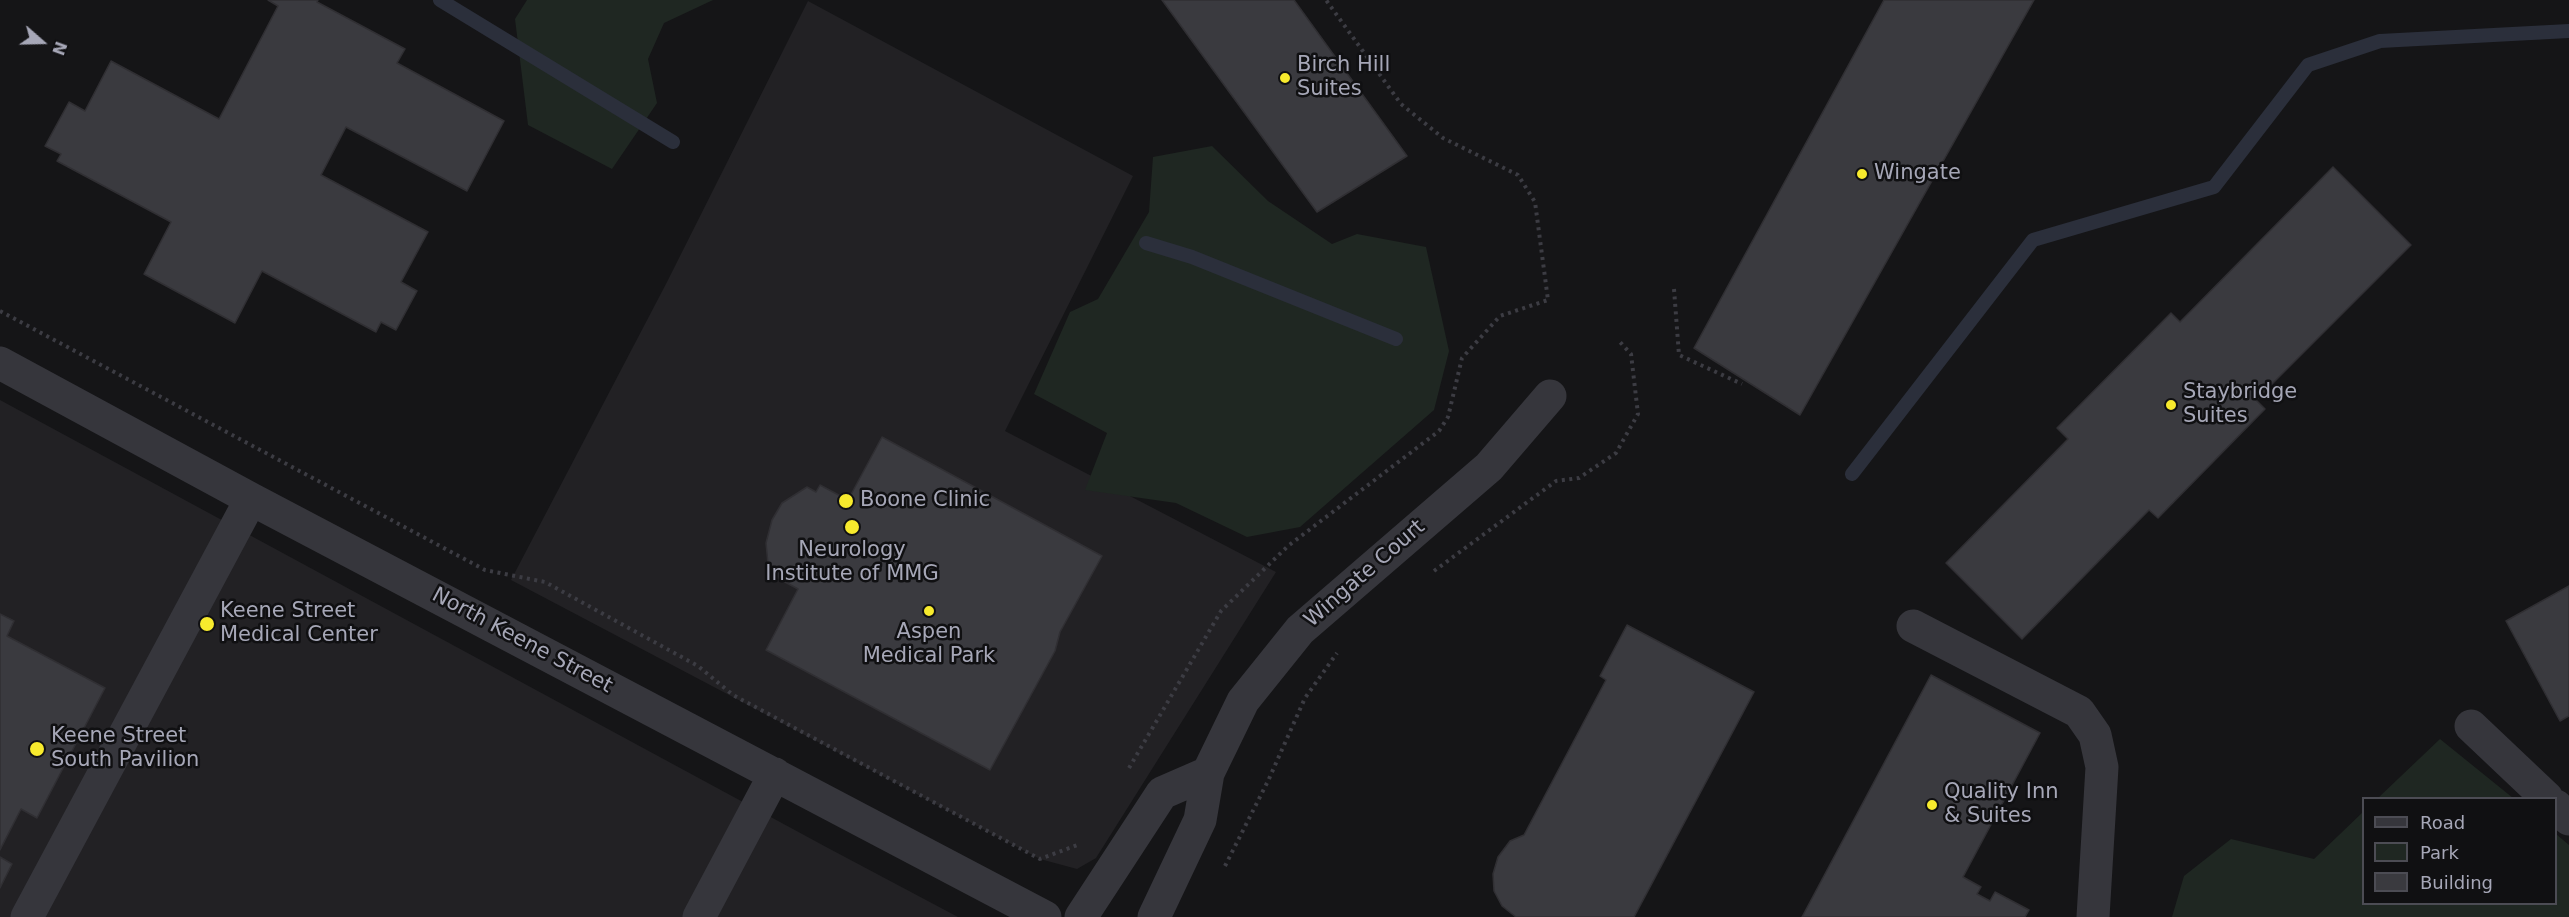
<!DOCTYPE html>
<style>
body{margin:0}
#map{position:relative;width:2569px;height:917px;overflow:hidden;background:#151517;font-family:"DejaVu Sans",sans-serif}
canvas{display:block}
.legend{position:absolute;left:2362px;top:797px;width:195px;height:108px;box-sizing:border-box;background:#101012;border:2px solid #4c4c54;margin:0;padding:8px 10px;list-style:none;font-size:18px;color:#a6a7b7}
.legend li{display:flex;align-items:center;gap:12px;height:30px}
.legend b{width:30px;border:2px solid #4c4c54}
.north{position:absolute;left:12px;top:12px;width:60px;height:60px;-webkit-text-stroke:4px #101012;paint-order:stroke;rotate:110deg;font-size:16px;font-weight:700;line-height:24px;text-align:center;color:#a6a7b7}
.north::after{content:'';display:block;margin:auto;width:21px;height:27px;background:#a6a7b7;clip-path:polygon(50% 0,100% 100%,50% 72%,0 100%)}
</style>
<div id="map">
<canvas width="2569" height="917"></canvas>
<ul class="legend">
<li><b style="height:8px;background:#36363c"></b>Road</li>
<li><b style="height:16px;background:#1f2722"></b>Park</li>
<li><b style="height:16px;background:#3a3a3f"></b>Building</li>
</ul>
<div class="north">N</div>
</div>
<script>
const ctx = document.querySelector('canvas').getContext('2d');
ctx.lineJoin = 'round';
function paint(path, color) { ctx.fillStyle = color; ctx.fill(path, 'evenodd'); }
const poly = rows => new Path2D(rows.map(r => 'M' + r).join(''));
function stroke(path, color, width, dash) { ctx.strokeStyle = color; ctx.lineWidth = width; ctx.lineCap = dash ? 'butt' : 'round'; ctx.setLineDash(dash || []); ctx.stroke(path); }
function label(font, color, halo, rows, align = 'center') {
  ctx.font = font + ' "DejaVu Sans",sans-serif'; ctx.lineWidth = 5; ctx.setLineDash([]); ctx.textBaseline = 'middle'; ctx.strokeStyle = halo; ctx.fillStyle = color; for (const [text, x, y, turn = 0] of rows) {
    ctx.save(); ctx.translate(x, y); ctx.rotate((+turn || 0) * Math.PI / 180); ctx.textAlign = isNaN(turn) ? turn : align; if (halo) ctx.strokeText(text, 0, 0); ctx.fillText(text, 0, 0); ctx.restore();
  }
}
const built = poly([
 [808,1,1133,176,1005,431,1276,572,1096,858,1077,869,1040,859,511,580,667,282],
 [0,400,828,848,958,917,0,917]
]);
const green = poly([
 [527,0,713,0,664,23,648,59,657,103,612,169,528,125,515,19],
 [1212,146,1268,201,1332,244,1357,234,1426,247,1449,351,1434,410,1300,527,1247,537,1176,503,1085,490,1107,433,1034,394,1070,312,1098,299,1149,212,1153,157],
 [2440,739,2513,798,2378,798],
 [2363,812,2364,904,2556,904,2556,834,2569,845,2569,917,2172,917,2184,876,2231,839,2314,859]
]);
const stream = poly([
 [440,0,673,142],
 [1146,243,1192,257,1396,339],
 [1852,474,2033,240,2214,187,2308,65,2380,41,2569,31]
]);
const building = poly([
 [268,0,318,0,317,2,405,49,397,63,504,121,467,191,346,127,321,175,428,232,401,282,417,291,396,330,381,322,376,332,262,271,235,323,144,274,171,222,57,161,61,154,45,146,69,102,85,111,111,61,219,119,278,6,268,0],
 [1162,0,1294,0,1407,156,1317,212,1162,0],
 [1884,0,2034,0,1800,415,1694,348,1884,0],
 [2333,167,2411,245,2256,400,2265,409,2158,518,2149,510,2022,639,1946,563,2068,439,2057,428,2171,313,2180,322,2333,167],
 [882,437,1102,556,1060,632,1055,651,990,770,766,650,798,589,770,574,774,567,768,564,766,543,772,520,782,503,807,487,816,492,820,485,848,500,882,437],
 [2569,586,2569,716,2560,721,2506,621,2569,586],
 [0,614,14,621,7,636,105,688,37,818,21,809,0,850,0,614],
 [1627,625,1754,692,1634,917,1516,917,1502,906,1494,891,1493,874,1498,857,1510,841,1524,835,1606,680,1600,676,1627,625],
 [1931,675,2040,733,1963,877,1981,887,1977,894,1990,901,1995,892,2029,910,2025,917,1802,917,1931,675],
 [0,857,12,864,0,888,0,857]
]);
const path = poly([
 [1674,289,1679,355,1742,384],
 [0,311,485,570,545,582,698,666,733,695,1040,859,1080,844],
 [1434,571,1556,481,1579,478,1616,453,1638,414,1631,354,1620,342],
 [1129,768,1221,611,1288,546,1439,431,1448,417,1462,358,1500,316,1548,300,1535,202,1518,175,1443,138,1401,104,1326,0],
 [1225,866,1268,781,1305,698,1337,653]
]);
const minor = poly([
 [0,363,251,499,1045,917],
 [1913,626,2079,712,2095,735,2102,767,2093,917],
 [2471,726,2547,798],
 [2556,806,2569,819],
 [27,917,251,499],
 [699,917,775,774],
 [1081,917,1162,793,1208,773],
 [1154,917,1200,820,1208,773,1243,701,1300,630,1489,467,1550,396]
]);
const markers = [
 [1285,78,6,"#f7ea2d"],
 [1862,174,6,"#f7ea2d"],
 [2171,405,6,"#f7ea2d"],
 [846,501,8,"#f7ea2d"],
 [852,527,8,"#f7ea2d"],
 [929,611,6,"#f7ea2d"],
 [207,624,8,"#f7ea2d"],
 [37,749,8,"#f7ea2d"],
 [1932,805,6,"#f7ea2d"]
];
const poiNames = [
 ["Birch Hill",1297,66],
 ["Suites",1297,90],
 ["Wingate",1874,174],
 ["Staybridge",2183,393],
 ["Suites",2183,417],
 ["Boone Clinic",860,501],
 ["Neurology",852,551,"center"],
 ["Institute of MMG",852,575,"center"],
 ["Keene Street",220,612],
 ["Medical Center",220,636],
 ["Aspen",929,633,"center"],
 ["Medical Park",929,657,"center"],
 ["Keene Street",51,737],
 ["South Pavilion",51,761],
 ["Quality Inn",1944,793],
 ["& Suites",1944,817]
];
const streetNames = [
 ["Wingate Court",1365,574,-41],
 ["North Keene Street",522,641,28]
];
paint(built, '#222124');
paint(green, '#1f2722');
stroke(stream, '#2b2f3b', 14);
paint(building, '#3a3a3f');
stroke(building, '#302f33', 1.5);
stroke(path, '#3c3c43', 4, [3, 4.5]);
stroke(minor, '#36363c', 33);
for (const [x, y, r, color] of markers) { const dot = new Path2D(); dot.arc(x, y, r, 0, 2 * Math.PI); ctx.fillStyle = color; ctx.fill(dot); stroke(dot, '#101012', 2); }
label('21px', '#a6a7b7', '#101012', poiNames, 'left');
label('21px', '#a6a7b7', '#101012', streetNames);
</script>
